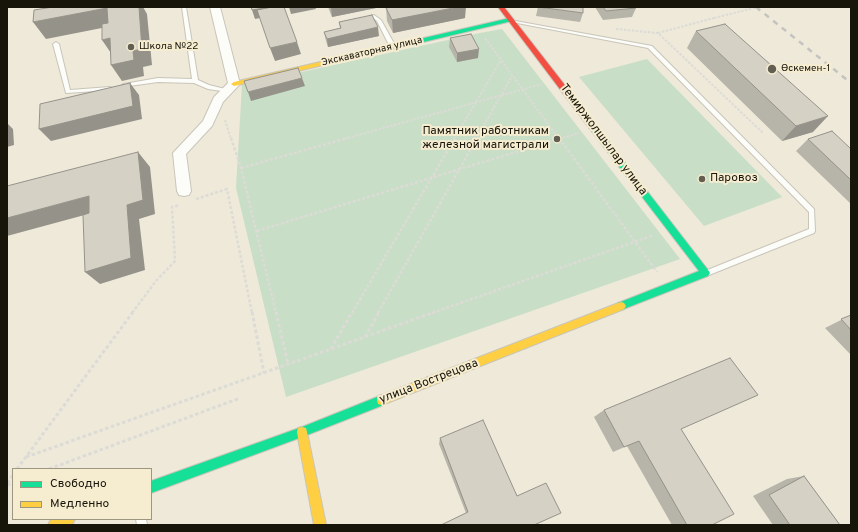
<!DOCTYPE html>
<meta charset="utf-8">
<style>
body{margin:0}
#map{position:relative;width:858px;height:532px;overflow:hidden;background:#eee9d9;font-family:Overpass,sans-serif}
canvas{display:block}
.frame{position:absolute;inset:0;border:8px solid #17140a;pointer-events:none}
.legend{position:absolute;left:12px;top:468px;width:140px;height:52px;box-sizing:border-box;background:#f6edd1;border:1px solid #9d9681;margin:0;padding:5px 7px;list-style:none;font-size:12px;color:#17140a}
.legend li{display:flex;align-items:center;gap:8px;height:20px}
.legend b{width:20px;border:1px solid #9d9681}
</style>
<div id="map">
<canvas width="858" height="532"></canvas>
<div class="frame"></div>
<ul class="legend">
<li><b style="height:5px;background:#16e098"></b>Свободно</li>
<li><b style="height:5px;background:#ffcf43"></b>Медленно</li>
</ul>
</div>
<script>
const ctx = document.querySelector('canvas').getContext('2d');
ctx.lineJoin = 'round';
function paint(path, color) { ctx.fillStyle = color; ctx.fill(path, 'evenodd'); }
const poly = rows => new Path2D(rows.map(r => 'M' + r).join(''));
function stroke(path, color, width, dash) { ctx.strokeStyle = color; ctx.lineWidth = width; ctx.lineCap = dash ? 'butt' : 'round'; ctx.setLineDash(dash || []); ctx.stroke(path); }
function label(font, color, halo, rows, align = 'center') {
  ctx.font = font + ' Overpass,sans-serif'; ctx.lineWidth = 4; ctx.setLineDash([]); ctx.textBaseline = 'middle'; ctx.strokeStyle = halo; ctx.fillStyle = color; for (const [text, x, y, turn = 0] of rows) {
    ctx.save(); ctx.translate(x, y); ctx.rotate((+turn || 0) * Math.PI / 180); ctx.textAlign = isNaN(turn) ? turn : align; if (halo) ctx.strokeText(text, 0, 0); ctx.fillText(text, 0, 0); ctx.restore();
  }
}
const green = poly([
 [502,29,680,259,286,397,236,188,242,85,480,33],
 [647,59,782,197,704,226,579,77]
]);
const pathFar2 = poly([
 [616,29,658,33,763,133],
 [658,33,714,18],
 [485,38,559,139],
 [225,120,231,139],
 [344,139,542,84],
 [454,139,501,60],
 [476,139,512,76],
 [559,139,579,133]
]);
const pathFar1 = poly([
 [231,138,241,168,276,313],
 [559,138,657,272],
 [241,168,348,138],
 [196,199,227,189,252,313],
 [257,231,562,138],
 [132,313,156,281,175,261,172,207,180,205],
 [352,313,455,138],
 [378,313,477,138],
 [432,313,654,235]
]);
const path = poly([
 [252,312,264,373],
 [276,312,288,364],
 [365,337,379,312],
 [331,349,352,312],
 [26,457,435,312],
 [17,469,133,312],
 [49,469,240,398],
 [7,483,13,475],
 [7,485,13,483]
]);
const lane = poly([
 [182,7,186,7,198,80,209,85,229,90,229,92,208,89,194,83,158,82,122,87,122,85,124,84,158,78,192,79,182,7],
 [374,15,381,20,396,47,395,48,391,48,390,47,377,21,373,18,364,20,362,19,374,15],
 [510,20,652,46,814,209,815,231,814,233,709,275,707,276,705,275,703,273,705,271,809,229,809,212,648,48,512,22,510,21,510,20],
 [56,42,59,44,70,90,110,87,112,88,112,90,66,93,53,44,56,42],
 [136,519,146,519,147,525,137,525,136,519]
]);
const street = poly([
 [210,7,220,7,240,84,223,102,212,126,186,154,191,191,189,195,184,196,179,195,177,191,173,153,203,121,214,97,228,83,210,7]
]);
const fast = poly([
 [510,18,512,19,512,21,398,48,395,46,398,44,510,18],
 [593,124,596,125,708,270,710,273,708,276,621,310,618,309,616,306,618,303,699,271,590,129,589,127,593,124],
 [382,395,386,396,387,400,386,404,302,437,151,493,151,481,302,427,382,395]
]);
const slow = poly([
 [398,44,400,45,400,47,234,86,231,84,234,82,398,44],
 [621,302,624,303,626,306,624,309,382,405,378,404,377,400,378,396,382,395,621,302],
 [302,427,306,428,307,432,326,525,314,525,297,432,298,428,302,427],
 [54,519,75,519,73,523,69,525,48,525,50,521,54,519]
]);
const jam = poly([
 [498,7,504,7,596,125,596,129,590,129,498,7]
]);
const rail = poly([
 [756,7,851,83]
]);
const pathBridge = poly([
 [714,18,758,7]
]);
const wall = poly([
 [328,7,381,7,332,17],
 [538,7,583,13,580,22,536,16],
 [595,7,635,7,636,8,632,17,603,20],
 [386,8,465,18,393,33,387,21],
 [339,22,379,36,328,47,326,41,324,32,340,28],
 [696,31,813,132,782,141,687,48],
 [450,38,478,58,457,62,449,47],
 [808,139,851,149,851,204,796,151],
 [851,315,851,355,825,328],
 [604,410,681,429,712,525,672,525,627,446,613,452,594,417],
 [440,438,517,496,466,513,439,444],
 [804,476,840,525,773,525,753,496,787,479]
]);
const shadedWall = poly([
 [139,7,143,7,147,14,152,65,143,67,144,76,122,81,111,65],
 [271,7,260,18,255,19,252,10],
 [289,7,315,7,316,9,291,14],
 [337,7,381,7,332,17,331,8],
 [458,7,466,7,465,18,393,33,392,20],
 [107,8,117,25,46,39,33,22],
 [378,27,379,36,328,47,327,39],
 [110,38,113,56,102,40],
 [297,42,301,54,275,61,270,48],
 [479,49,478,58,457,62,457,53],
 [302,78,305,86,251,101,248,92],
 [130,83,139,95,142,119,51,141,39,129],
 [828,116,813,132,782,141,796,126],
 [7,123,13,129,14,145,7,147],
 [138,152,150,167,155,214,139,219,145,270,100,284,85,272,127,205],
 [89,196,103,210,7,236,7,218]
]);
const building = poly([
 [53,7,139,7,142,49,133,51,134,60,111,65,110,38,102,40,102,24,108,23,107,8,33,22,34,10,53,7],
 [251,7,271,7,252,10,251,7],
 [272,7,284,7,297,42,270,48,257,10,272,7],
 [392,7,458,7,392,20,386,8,392,7],
 [538,7,583,7,583,13,538,7],
 [603,7,635,7,636,8,606,11,603,7],
 [372,15,378,27,327,39,324,32,341,28,339,22,372,15],
 [725,24,828,116,796,126,696,31,725,24],
 [471,34,479,49,457,53,450,38,471,34],
 [298,68,302,78,248,92,244,81,298,68],
 [130,83,133,106,39,129,40,104,130,83],
 [832,131,851,149,851,180,808,139,832,131],
 [138,152,143,200,127,205,131,258,85,272,83,215,89,213,89,196,7,218,7,186,138,152],
 [851,315,851,330,841,319,851,315],
 [730,358,758,395,681,429,734,514,712,525,687,525,639,441,624,447,604,410,730,358],
 [483,420,517,496,546,483,561,513,534,525,441,525,468,512,440,438,483,420],
 [804,476,840,525,790,525,769,495,804,476]
]);
const markers = [
 [131,47,4,"#625f52"],
 [772,69,5,"#625f52"],
 [557,139,4,"#625f52"],
 [702,179,4,"#625f52"]
];
const farPoinames = [
 ["Школа №22",139,47],
 ["Өскемен-1",781,69]
];
const farStreetnames = [
 ["Экскаваторная улица",372,52,-13]
];
const poiNames = [
 ["Памятник работникам",549,132],
 ["железной магистрали",549,146],
 ["Паровоз",710,179,"left"]
];
const streetNames = [
 ["Темиржолшылар улица",603,140,53],
 ["улица Вострецова",429,382,-21]
];
paint(green, '#c8dec7');
stroke(lane, '#c9c5b9', 2);
stroke(street, '#c9c5b9', 2);
stroke(fast, '#c9c5b9', 2);
stroke(slow, '#c9c5b9', 2);
stroke(jam, '#c9c5b9', 2);
stroke(pathFar2, '#dcdbd6', 2, [2.5, 1.5]);
stroke(pathFar1, '#dcdbd6', 2.5, [3, 2]);
stroke(path, '#dcdbd6', 3, [3.5, 2.5]);
paint(lane, '#fcfcf9');
paint(street, '#fcfcf9');
paint(fast, '#16e098');
paint(slow, '#ffcf43');
paint(jam, '#f24e42');
stroke(rail, '#c4c3bf', 2.5, [5.5, 5.5]);
stroke(pathBridge, '#dcdbd6', 2, [2.5, 1.5]);
paint(wall, '#b7b4a9');
paint(shadedWall, '#95928a');
paint(building, '#d5d1c5');
stroke(building, '#95928a', 1);
for (const [x, y, r, color] of markers) { const dot = new Path2D(); dot.arc(x, y, r, 0, 2 * Math.PI); ctx.fillStyle = color; ctx.fill(dot); stroke(dot, '#f6edd1', 1.5); }
label('10px', '#17140a', '#f6edd1', farPoinames, 'left');
label('10px', '#17140a', '#f6edd1', farStreetnames);
label('12px', '#17140a', '#f6edd1', poiNames, 'right');
label('12px', '#17140a', '#f6edd1', streetNames);
</script>
